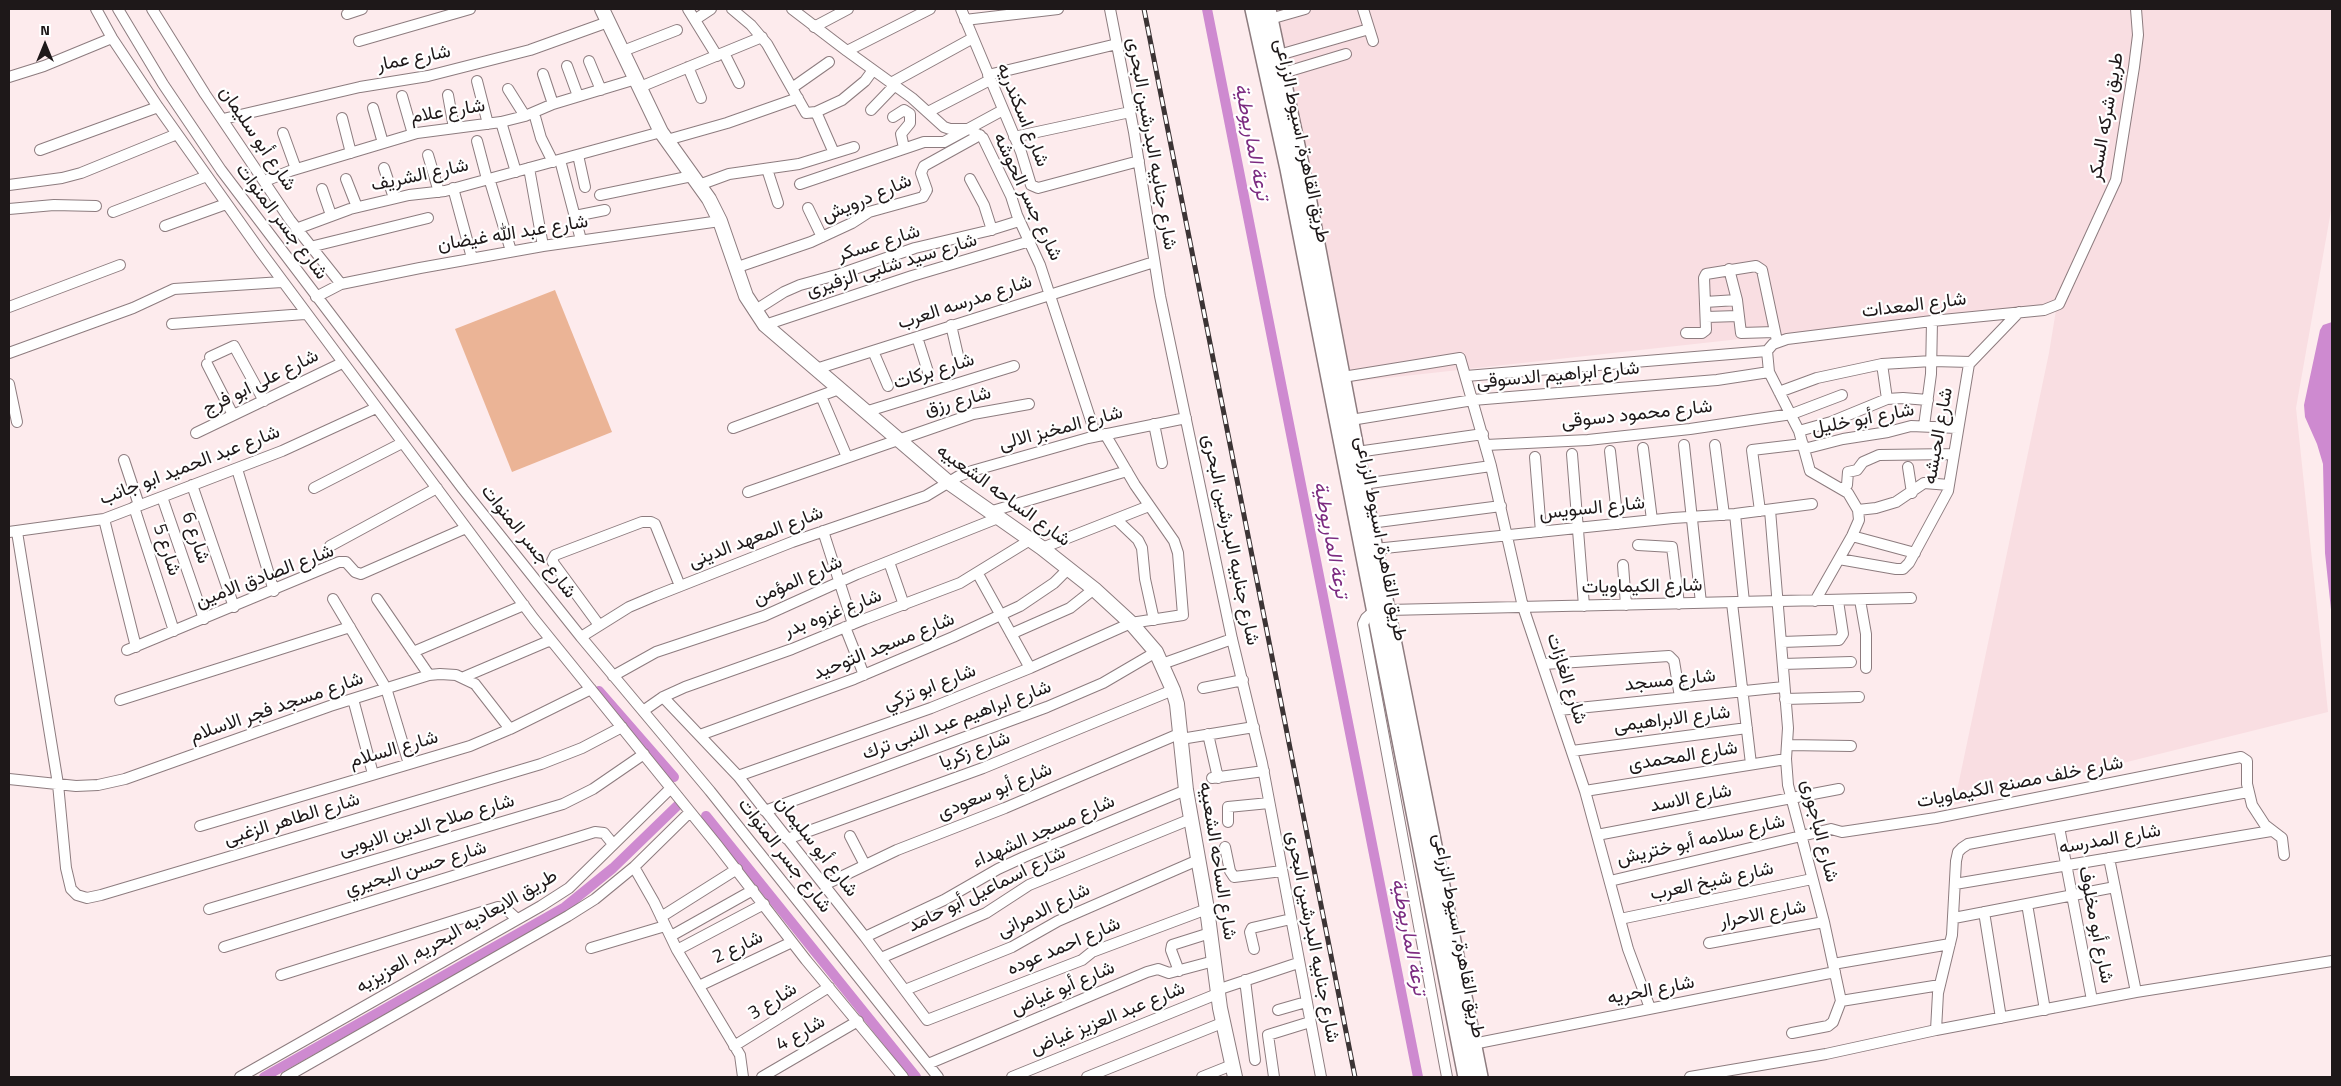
<!DOCTYPE html>
<meta charset="utf-8">
<style>
body{margin:0}
#map{position:relative;width:2341px;height:1086px;overflow:hidden;background:#fdebed;font-family:"Titillium Web",sans-serif}
canvas{display:block}
.frame{position:absolute;inset:0;border:10px solid #1e1819;pointer-events:none}
.north{position:absolute;left:20px;top:20px;width:50px;height:50px;-webkit-text-stroke:4px #fff;paint-order:stroke;rotate:0deg;font-size:14px;font-weight:700;line-height:20px;text-align:center;color:#1e1819}
.north::after{content:'';display:block;margin:auto;width:18px;height:22px;background:#1e1819;clip-path:polygon(50% 0,100% 100%,50% 72%,0 100%)}
</style>
<div id="map">
<canvas width="2341" height="1086"></canvas>
<div class="frame"></div>
<div class="north">N</div>
</div>
<script>
const ctx = document.querySelector('canvas').getContext('2d');
ctx.lineJoin = 'round';
function paint(path, color) { ctx.fillStyle = color; ctx.fill(path, 'evenodd'); }
const poly = rows => new Path2D(rows.map(r => 'M' + r).join(''));
function stroke(path, color, width, dash) { ctx.strokeStyle = color; ctx.lineWidth = width; ctx.lineCap = dash ? 'butt' : 'round'; ctx.setLineDash(dash || []); ctx.stroke(path); }
function label(font, color, halo, rows, align = 'center') {
  ctx.font = font + ' "Titillium Web",Vazirmatn,sans-serif'; ctx.lineWidth = 4.5; ctx.setLineDash([]); ctx.textBaseline = 'middle'; ctx.strokeStyle = halo; ctx.fillStyle = color; for (const [text, x, y, turn = 0] of rows) {
    ctx.save(); ctx.translate(x, y); ctx.rotate((+turn || 0) * Math.PI / 180); ctx.textAlign = isNaN(turn) ? turn : align; if (halo) ctx.strokeText(text, 0, 0); ctx.fillText(text, 0, 0); ctx.restore();
  }
}
const built = poly([
 [1276,9,2332,9,2332,205,2296,408,2328,712,1954,805,2049,353,2057,304,1350,382]
]);
const green = poly([
 [555,290,612,432,512,472,455,329]
]);
const water = poly([
 [2332,322,2332,619,2325,553,2323,464,2317,444,2305,417,2304,405,2320,330,2323,325]
]);
const canal = poly([
 [1207,9,1418,1077],
 [599,691,674,777],
 [706,816,916,1077],
 [264,1077,565,907,613,868,677,806]
]);
const minor = poly([
 [96,9,112,38,158,107,261,252,534,619,717,845,806,960,903,1077],
 [118,9,163,84,221,170,463,489,581,637,710,791,938,1077],
 [152,9,205,94,290,220,341,284],
 [688,9,717,56],
 [732,9,751,25,767,44,806,113,816,112,842,100,865,81,873,70],
 [792,9,847,51,912,98,944,127,950,129,970,129,983,138,1011,196,1017,215,1040,265,1096,436],
 [961,9,1021,152,1031,185,1038,188,1139,161],
 [1110,9,1134,132,1160,296,1232,639,1262,763,1321,1077],
 [1363,9,1373,41],
 [347,14,362,9],
 [696,19,711,9],
 [1270,19,1305,9],
 [965,20,1058,9],
 [814,27,848,9],
 [359,41,470,9],
 [623,51,677,30],
 [847,51,930,9],
 [724,53,739,83],
 [1279,55,1369,29],
 [589,61,601,90],
 [567,66,578,96],
 [688,67,701,98],
 [1283,73,1346,54],
 [543,74,553,104],
 [988,75,1117,44],
 [9,77,44,66,112,38],
 [477,81,488,124],
 [891,83,973,38],
 [640,87,762,37],
 [792,88,829,62],
 [508,89,525,116],
 [448,95,454,128],
 [402,96,413,134],
 [373,108,383,143],
 [871,110,895,85],
 [816,112,834,153],
 [928,112,990,80],
 [534,113,541,138,553,162],
 [893,117,904,110,910,114,910,123,901,134,904,148],
 [342,118,351,153],
 [223,119,360,87,428,76,530,50,608,22],
 [501,122,516,172],
 [283,133,296,169],
 [1014,137,1130,112],
 [667,140,727,123,798,98],
 [477,141,487,179],
 [40,150,158,107],
 [428,155,439,192],
 [578,155,585,187],
 [560,160,581,240],
 [384,168,394,198],
 [529,168,543,246],
 [767,169,778,203],
 [489,178,511,251],
 [346,179,357,207],
 [970,179,984,205,992,230],
 [265,181,290,171,417,133,501,122,525,116,553,104,636,79],
 [800,184,924,142,944,142,1003,110],
 [9,185,62,178,81,173,177,134],
 [699,185,729,174,799,164,854,147],
 [453,188,472,258],
 [322,189,331,215],
 [600,195,692,176],
 [808,208,822,237],
 [9,209,54,205,96,206],
 [113,212,207,176],
 [575,216,605,210],
 [165,226,226,204],
 [296,229,350,209,409,195,445,191,661,132],
 [310,247,428,218],
 [735,268,811,242,852,223,869,212,923,197,927,190,921,173,924,166,980,135],
 [1729,269,1737,300,1741,333,1775,332],
 [316,297,341,284,420,268,543,246,720,221],
 [1705,302,1737,300],
 [9,307,120,265],
 [754,311,784,292,800,285,840,274,915,248,987,231,1019,221],
 [1706,317,1738,316],
 [172,324,305,314],
 [765,325,912,276,1030,241],
 [951,325,960,364],
 [1686,333,1702,333,1706,330,1704,278,1706,274,1756,266,1762,270,1777,341],
 [917,337,929,375],
 [873,351,888,386],
 [9,353,133,308,174,289,282,282],
 [210,357,234,346,264,401],
 [207,364,233,415],
 [1882,364,1887,399],
 [816,369,1154,262],
 [1466,376,1767,351],
 [1343,377,1460,358,1491,466,1523,607,1585,791,1628,949,1650,1008],
 [9,384,17,422],
 [1779,392,1817,378,1882,364,1932,361,1971,362],
 [821,396,847,457],
 [865,412,1014,366],
 [1351,420,1473,400,1717,380,1769,372],
 [1154,424,1162,463],
 [1924,426,1931,374,1932,321],
 [733,428,839,389],
 [1799,431,1831,422,1887,399,1903,398,1928,400],
 [196,433,342,363],
 [1486,445,1588,440,1690,429,1792,414,1842,395],
 [1684,445,1701,603],
 [1715,445,1724,515],
 [1643,448,1652,520],
 [1804,449,1843,439,1888,432,1911,426,1957,428],
 [1610,451,1618,524],
 [1357,452,1483,434],
 [1572,454,1584,606],
 [1535,457,1541,532],
 [124,460,139,505],
 [1908,467,1912,493],
 [237,469,274,591],
 [1363,484,1491,466],
 [192,485,234,607],
 [314,488,402,443],
 [1843,489,1847,485,1848,472,1857,470,1863,462,1879,455,1954,454],
 [748,492,973,414,1029,404],
 [162,497,204,619],
 [134,507,174,631],
 [1770,510,1788,728,1786,759,1788,785,1824,922,1841,1001,1833,1022,1828,1026,1792,1033],
 [1858,510,1876,508,1896,502,1924,483,1949,485],
 [1760,511,1752,450,1803,444],
 [989,512,1127,471],
 [1735,514,1744,602],
 [104,519,136,647],
 [1116,519,1138,540,1142,548,1145,579,1154,620],
 [1370,523,1501,506],
 [823,531,853,624],
 [9,532,104,519,282,451,376,408],
 [17,532,58,784,66,868,71,889,77,895,87,898,101,895,541,764,582,748,622,727],
 [1852,536,1915,553],
 [1638,545,1672,547,1679,604],
 [330,546,437,488],
 [1042,548,1149,506],
 [1375,549,1673,518,1735,514,1812,504],
 [1839,559,1896,569,1903,569,1909,563,1948,491,1969,364,2019,312],
 [889,562,904,605],
 [1623,565,1626,605],
 [978,574,1030,668],
 [333,599,386,688,409,764],
 [377,599,429,675],
 [1860,600,1866,634,1866,668],
 [1815,601,1852,536,1859,520,1858,510,1848,493,1810,471,1799,431,1769,372,1767,351,1773,344,1787,339,1932,321,2044,310,2059,304,2116,180,2134,67,2138,35,2136,9],
 [1732,603,1751,764],
 [599,625,552,561,555,555,642,522,651,522,655,524,680,586],
 [845,627,864,675],
 [1011,634,1070,608,1094,589],
 [581,637,629,607,655,596,792,542,926,496,959,476,972,471,1088,438,1186,418],
 [1782,642,1839,640,1843,634,1838,601],
 [127,650,339,562,346,562,355,572,361,574,466,528],
 [413,652,524,605],
 [1162,664,1232,639],
 [1544,664,1669,656,1674,661,1680,697],
 [1783,664,1851,662],
 [613,676,656,652,764,616,857,574,998,518],
 [464,677,551,640],
 [1203,688,1243,680],
 [663,697,738,776,865,937,927,1020,1082,960,1092,952,1207,909],
 [353,699,373,774],
 [1785,699,1859,697],
 [120,700,350,627],
 [1559,710,1784,687],
 [643,711,663,697,685,687,792,649,865,619,960,583,1030,540],
 [1208,734,1218,778],
 [700,735,854,679,953,637,1020,606,1054,583,1069,568],
 [1181,739,1254,727],
 [1788,745,1851,746],
 [1572,751,1747,728],
 [738,776,931,708,1030,668,1131,623,1183,615,1178,553,1174,541,1135,485,1105,434],
 [1212,778,1264,771],
 [9,779,76,786,98,785,125,779,330,706,429,675,440,674,456,675,475,684,510,729],
 [1585,791,1786,759],
 [2248,792,1968,844,1962,848,1958,852,1956,861,1952,935,1938,993,1936,1030,2136,992,2332,961],
 [765,811,1047,707,1103,683,1156,652],
 [1228,822,1228,807,1269,803],
 [200,826,470,746,510,729,591,689],
 [2059,827,2092,1000],
 [1597,835,1839,789],
 [850,836,865,865],
 [787,839,983,768,1173,690],
 [1225,847,1230,871,1234,877,1282,871],
 [2109,858,2136,992],
 [634,867,654,902,677,950,740,1055,743,1077],
 [1610,881,1831,829,1842,832,1936,818,2241,757,2247,761,2247,784,2252,805,2265,825,2282,838,2284,855],
 [1955,884,2271,831],
 [824,885,897,850,1005,808,1181,733],
 [2027,904,2045,1010],
 [209,909,563,804,593,789,644,754],
 [1984,912,2001,1018],
 [661,917,737,869],
 [1954,918,2115,887],
 [1620,919,1812,879],
 [671,936,753,890],
 [865,937,944,900,998,869,1024,857,1186,790],
 [1709,943,1824,922],
 [224,947,595,832,604,833,613,844],
 [591,948,665,926],
 [1254,949,1250,932,1252,928,1291,919],
 [677,950,764,904],
 [881,958,986,913,1029,885,1191,819],
 [1833,964,1950,944],
 [1179,971,1171,950,1172,945,1210,933],
 [281,975,498,907,507,910,517,919],
 [1245,980,1255,1060],
 [699,986,792,942],
 [905,990,1012,947,1058,921,1198,860],
 [1217,990,1298,963],
 [1841,1001,1940,985],
 [1278,1010,1306,1002],
 [1473,1044,1835,972],
 [734,1046,829,987],
 [928,1064,1147,972,1158,969,1169,973,1214,961],
 [240,1077,541,906,569,888,671,788],
 [286,1077,568,916,595,899,634,867,690,812],
 [762,1077,858,1021],
 [1012,1077,1217,994],
 [1087,1077,1222,1023],
 [1202,1077,1232,1065],
 [1274,1077,1268,1035,1310,1022],
 [1447,1077,1363,624,1366,618,1374,611,1388,610,1911,598],
 [1690,1077,1826,1054,1936,1030]
]);
const major = poly([
 [602,9,661,132,709,199,720,221,746,296,765,325,948,482,1042,548,1094,589,1131,623,1156,652,1173,690,1177,704,1186,790,1207,909,1220,1008,1235,1077]
]);
const highway = poly([
 [1253,9,1288,169,1466,1077],
 [1268,9,1309,202,1375,549,1480,1077]
]);
const rail = poly([
 [1144,9,1355,1077]
]);
const streetNames = [
 ["شارع عمار",414,59,-11],
 ["شارع علام",448,112,-9],
 ["شارع اسكندريه",1022,115,68],
 ["طريق شركه السكر",2107,117,-80],
 ["شارع أبو سليمان",257,139,56],
 ["طريق القاهرة, اسيوط الزراعى",1301,141,78],
 ["شارع جنابيه البدرشين البحرى",1151,144,80],
 ["شارع الشريف",420,176,-12],
 ["شارع جسر الحوشه",1027,197,65],
 ["شارع درويش",867,199,-23],
 ["شارع جسر المنوات",281,222,53],
 ["شارع عبد الله غيضان",513,234,-9],
 ["شارع عسكر",879,244,-17],
 ["شارع سيد شلبى الزفيرى",892,266,-17],
 ["شارع مدرسه العرب",965,303,-18],
 ["شارع المعدات",1914,306,-7],
 ["شارع بركات",934,372,-17],
 ["شارع ابراهيم الدسوقى",1558,376,-5],
 ["شارع على ابو فرج",261,383,-26],
 ["شارع رزق",958,402,-15],
 ["شارع محمود دسوقى",1637,415,-6],
 ["شارع أبو خليل",1863,420,-11],
 ["شارع المخبز الالى",1061,429,-15],
 ["شارع الحبشه",1939,436,-80],
 ["شارع عبد الحميد ابو جانب",190,466,-21],
 ["شارع الساحه الشعبيه",1003,496,36],
 ["شارع السويس",1592,509,-6],
 ["شارع 6",195,538,71],
 ["شارع المعهد الدينى",756,538,-21],
 ["طريق القاهرة, اسيوط الزراعى",1380,539,79],
 ["شارع جنابيه البدرشين البحرى",1230,540,78],
 ["شارع جسر المنوات",528,542,51],
 ["شارع 5",166,550,72],
 ["شارع الصادق الامين",265,577,-21],
 ["شارع المؤمن",798,581,-24],
 ["شارع الكيماويات",1642,587,-1],
 ["شارع غزوه بدر",833,614,-21],
 ["شارع مسجد التوحيد",884,647,-22],
 ["شارع الغازات",1566,679,72],
 ["شارع مسجد",1670,681,-6],
 ["شارع ابو تركي",930,688,-21],
 ["شارع مسجد فجر الاسلام",277,708,-19],
 ["شارع الابراهيمى",1672,720,-7],
 ["شارع ابراهيم عبد النبى ترك",957,721,-20],
 ["شارع السلام",394,750,-16],
 ["شارع زكريا",975,751,-21],
 ["شارع المحمدى",1683,757,-9],
 ["شارع خلف مصنع الكيماويات",2020,783,-11],
 ["شارع أبو سعودى",995,792,-22],
 ["شارع الاسد",1691,799,-11],
 ["شارع الطاهر الزغبى",292,820,-17],
 ["شارع صلاح الدين الايوبى",427,826,-16],
 ["شارع الباجورى",1819,831,76],
 ["شارع مسجد الشهداء",1044,832,-24],
 ["شارع المدرسه",2110,840,-10],
 ["شارع سلامه أبو ختريش",1701,841,-13],
 ["شارع أبو سليمان",816,847,52],
 ["شارع جسر المنوات",784,856,52],
 ["شارع الساحه الشعبيه",1217,861,81],
 ["شارع حسن البحيري",416,869,-17],
 ["شارع شيخ العرب",1712,882,-12],
 ["شارع اسماعيل أبو حامد",987,890,-26],
 ["شارع الدمرانى",1044,911,-26],
 ["شارع الاحرار",1763,915,-10],
 ["شارع أبو مخلوف",2095,925,79],
 ["طريق الابعاديه البحريه, العزيزيه",457,932,-30],
 ["طريق القاهرة, اسيوط الزراعى",1458,936,79],
 ["شارع جنابيه البدرشين البحرى",1312,937,79],
 ["شارع احمد عوده",1064,947,-23],
 ["شارع 2",738,948,-25],
 ["شارع أبو غياض",1063,989,-23],
 ["شارع الحريه",1651,991,-11],
 ["شارع 3",773,1002,-32],
 ["شارع عبد العزيز غياض",1108,1019,-22],
 ["شارع 4",801,1034,-30]
];
const waterNames = [
 ["ترعة الماريوطية",1251,142,79],
 ["ترعة الماريوطية",1330,540,79],
 ["ترعة الماريوطية",1408,937,79]
];
paint(built, '#f9dee2');
paint(green, '#ebb496');
paint(water, '#ce8ad0');
stroke(canal, '#ce8ad0', 10);
stroke(minor, '#8d7c7f', 12);
stroke(major, '#8d7c7f', 16);
stroke(highway, '#8d7c7f', 18);
stroke(minor, '#fff', 10);
stroke(major, '#fff', 14);
stroke(highway, '#fff', 15);
stroke(rail, '#3c3435', 5);
stroke(rail, '#fff', 3, [9]);
label('19px', '#1e1819', '#fff', streetNames);
label('italic 20px', '#7c2b80', '#fff', waterNames);
</script>
